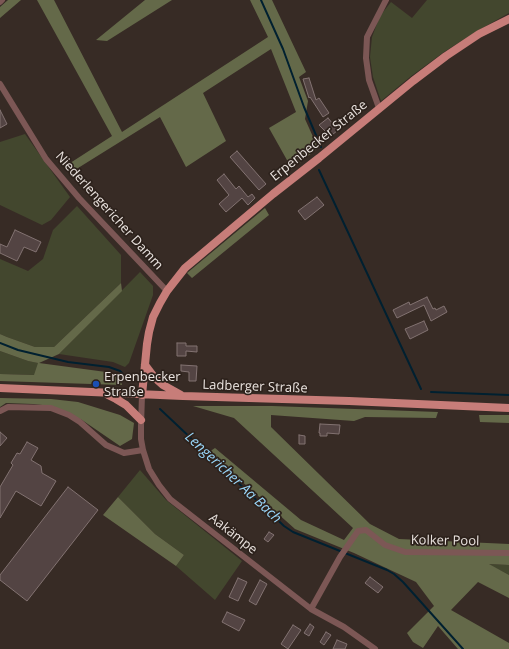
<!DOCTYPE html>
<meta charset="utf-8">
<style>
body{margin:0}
canvas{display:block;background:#372b25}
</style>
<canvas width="509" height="649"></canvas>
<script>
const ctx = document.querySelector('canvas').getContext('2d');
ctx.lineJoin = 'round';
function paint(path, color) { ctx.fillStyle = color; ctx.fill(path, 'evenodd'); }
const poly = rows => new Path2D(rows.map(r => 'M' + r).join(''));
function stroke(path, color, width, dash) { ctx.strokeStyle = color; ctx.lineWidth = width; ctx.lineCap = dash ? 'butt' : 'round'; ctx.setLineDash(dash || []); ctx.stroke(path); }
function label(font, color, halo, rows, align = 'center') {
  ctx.font = font + ' "Open Sans",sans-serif'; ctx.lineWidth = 3.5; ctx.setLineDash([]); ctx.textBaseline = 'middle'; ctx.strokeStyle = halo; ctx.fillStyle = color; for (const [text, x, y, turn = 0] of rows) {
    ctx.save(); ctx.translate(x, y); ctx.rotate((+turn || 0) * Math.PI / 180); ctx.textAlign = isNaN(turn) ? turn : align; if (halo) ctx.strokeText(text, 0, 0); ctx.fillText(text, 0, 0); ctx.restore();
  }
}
const green = poly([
 [427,0,509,0,509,13,477,31,444,52,410,77,381,101,373,77,370,57,372,37,380,16,391,2,412,18],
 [25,134,70,197,51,220,42,225,0,205,0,142],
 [77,206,121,255,121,283,54,347,35,347,7,337,0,334,0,259,28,271,43,259,53,230],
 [140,272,153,286,153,295,129,363,125,367,113,362,59,354],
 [0,351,28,361,39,363,35,375,0,374],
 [140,470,166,500,242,561,215,600,176,566,184,555,155,534,118,497],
 [488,564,509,565,509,575]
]);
const forest = poly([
 [8,0,21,0,0,18,0,7],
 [37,0,54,0,122,132,268,37,250,0,272,0,306,72,299,77,308,101,305,119,318,148,292,169,269,128,296,112,271,49,203,93,226,141,186,167,160,117,70,173,64,167,112,136],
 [145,0,172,0,107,41,96,40],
 [265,208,269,215,192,278,187,273],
 [121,283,122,291,59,354,39,363,106,372,119,375,122,385,0,381,0,374,34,375,38,363,28,361,0,351,0,334,7,337,35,347,54,347],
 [0,398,51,399,78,402,120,415,134,423,132,439,120,446,82,420,52,406,33,404,6,403,0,407],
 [193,406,272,406,438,412,436,418,365,417,354,421,271,415,271,427,370,524,399,539,509,544,509,565,489,564,509,575,509,598,478,582,451,610,509,643,509,649,458,649,438,626,423,648,413,642,407,633,434,606,416,582,354,553,295,529,209,452,215,448,301,520,344,540,353,528,234,418],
 [479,415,509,415,509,423,480,422],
 [118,497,155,534,184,555,176,566,103,515]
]);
const stream = poly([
 [261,0,283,49,304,107,321,147],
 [319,170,421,389],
 [0,343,18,350,68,362,109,367,120,371,126,377],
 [431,392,509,395],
 [160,409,284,526,293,532,387,570,394,574,403,582,463,649]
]);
const building = poly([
 [309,78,316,100,319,98,329,113,323,117,310,97,309,98,303,79,309,78],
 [0,110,7,124,0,128,0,110],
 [328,118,338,130,332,135,330,133,328,134,319,125,328,118],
 [237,151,266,184,259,190,230,157,237,151],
 [224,174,236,189,239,186,248,197,252,194,255,198,248,205,242,198,226,212,219,204,229,195,217,180,224,174],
 [317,197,324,205,305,220,298,211,317,197],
 [15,230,41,242,36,252,24,247,17,261,0,253,0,244,7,247,15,230],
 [427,297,433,309,435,308,436,310,444,306,447,312,431,321,424,305,397,318,393,310,409,302,410,305,427,297],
 [424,321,428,330,410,339,405,329,424,321],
 [177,343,186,343,186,346,197,346,197,352,186,351,186,356,177,356,177,343],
 [181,365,197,366,196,381,189,381,189,372,181,371,181,365],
 [320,424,340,425,339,434,327,433,327,436,320,436,320,433,319,433,320,424],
 [0,432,7,438,0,446,0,432],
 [299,435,305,436,305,444,299,444,299,435],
 [27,442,38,448,31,460,41,466,42,473,56,481,41,506,16,491,0,518,0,487,13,465,11,463,17,453,20,454,27,442],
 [68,487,98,510,27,601,0,580,0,575,68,487],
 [269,532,274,535,268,542,264,539,269,532],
 [370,577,383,587,378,593,365,583,370,577],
 [238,578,247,582,238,601,229,597,238,578],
 [260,580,267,584,256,605,249,601,260,580],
 [227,612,245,620,239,631,222,622,227,612],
 [310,624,314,627,309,636,304,633,310,624],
 [293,625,301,630,288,649,281,644,293,625],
 [326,632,331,635,324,645,320,642,326,632],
 [337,640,347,644,345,649,333,649,337,640]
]);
const minor = poly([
 [0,2,2,0],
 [0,84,46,159,79,198,167,291],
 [379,108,369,80,366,58,367,37,386,0],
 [142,395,141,426,141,439,143,450,149,469,159,485,170,499,311,609,344,627,375,649],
 [0,411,8,407,51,408,69,415,80,422,106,445,124,453,143,450],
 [311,609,340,557,358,531,366,530,385,545,405,552,509,553]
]);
const major = poly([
 [145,365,154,377,163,385,181,395],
 [0,388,183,396,349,401,509,408],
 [108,395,116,399,126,405,141,420],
 [142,395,147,344,149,332,153,317,160,303,167,291,185,268,273,194,319,158,413,81,446,56,479,34,509,19]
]);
const markers = [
 [96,384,4,"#1a4fb4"]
];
const streetNames = [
 ["Erpenbecker Straße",319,141,-39],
 ["Niederlengericher Damm",109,211,48],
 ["Ladberger Straße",255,387,2],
 ["Aakämpe",233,534,38],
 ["Kolker Pool",445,541,1]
];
const poiNames = [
 ["Erpenbecker",104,377],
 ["Straße",104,392]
];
const waterNames = [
 ["Lengericher Aa Bach",233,478,43]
];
paint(green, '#43472e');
paint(forest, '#646949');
stroke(stream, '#002030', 2);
paint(building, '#534443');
stroke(building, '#827271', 1);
stroke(minor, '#7c5755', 6);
stroke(major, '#c77d79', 8);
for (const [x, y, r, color] of markers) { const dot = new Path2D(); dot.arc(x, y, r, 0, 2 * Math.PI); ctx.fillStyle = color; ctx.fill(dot); stroke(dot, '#2d221c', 1.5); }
label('13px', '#e9e2de', '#2d221c', streetNames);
label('13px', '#e9e2de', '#2d221c', poiNames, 'left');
label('italic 14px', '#9ad7fa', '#2d221c', waterNames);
</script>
